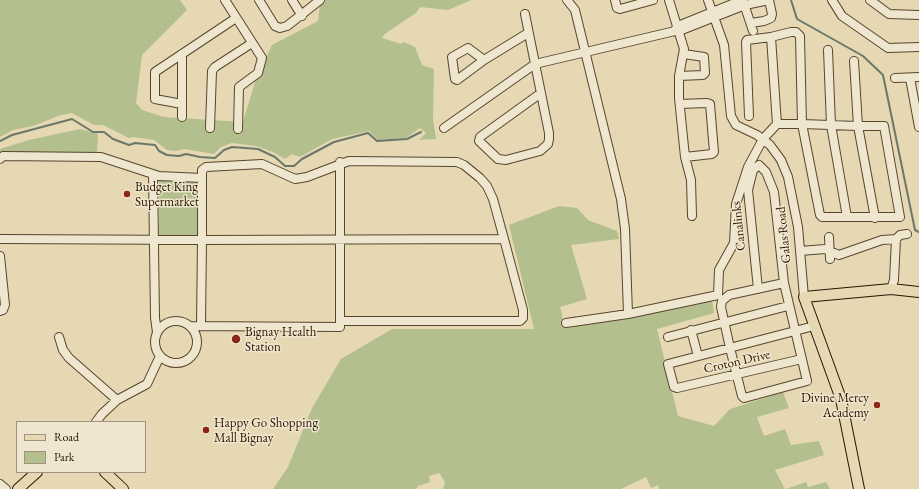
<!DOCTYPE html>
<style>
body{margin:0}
#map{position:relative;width:919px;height:489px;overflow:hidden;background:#e5d8b3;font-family:"EB Garamond",serif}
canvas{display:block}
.legend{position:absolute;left:16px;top:421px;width:130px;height:52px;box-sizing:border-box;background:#eee6ce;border:1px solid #a0927c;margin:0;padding:5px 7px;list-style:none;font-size:12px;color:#2a1401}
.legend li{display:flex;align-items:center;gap:8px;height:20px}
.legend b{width:20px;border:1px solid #a0927c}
</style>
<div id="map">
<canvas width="919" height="489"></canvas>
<ul class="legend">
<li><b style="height:5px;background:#e5d8b3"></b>Road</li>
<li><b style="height:11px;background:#b4bf8e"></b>Park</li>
</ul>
</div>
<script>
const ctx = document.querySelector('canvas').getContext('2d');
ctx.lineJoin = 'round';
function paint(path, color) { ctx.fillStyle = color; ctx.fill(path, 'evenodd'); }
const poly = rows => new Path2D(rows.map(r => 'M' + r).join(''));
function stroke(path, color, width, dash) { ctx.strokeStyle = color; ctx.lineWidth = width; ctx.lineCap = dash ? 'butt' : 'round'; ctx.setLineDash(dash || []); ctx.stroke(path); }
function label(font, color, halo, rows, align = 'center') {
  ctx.font = font + ' "EB Garamond",serif'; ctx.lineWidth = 3; ctx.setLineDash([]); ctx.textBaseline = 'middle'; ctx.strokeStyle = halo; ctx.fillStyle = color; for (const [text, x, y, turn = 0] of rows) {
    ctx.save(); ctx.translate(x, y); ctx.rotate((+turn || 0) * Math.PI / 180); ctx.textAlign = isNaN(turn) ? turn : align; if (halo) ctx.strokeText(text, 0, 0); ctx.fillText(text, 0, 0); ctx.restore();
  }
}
const green = poly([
 [0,0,180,0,187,10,142,55,136,103,142,110,164,117,243,122,256,79,272,45,318,21,320,3,324,0,471,0,448,10,420,7,417,12,385,34,382,38,401,44,404,42,415,47,422,65,434,69,433,119,436,139,419,140,426,133,420,128,406,138,378,140,369,131,332,139,300,157,292,154,285,159,273,152,256,146,232,143,221,147,214,154,185,149,176,151,167,150,154,140,133,137,129,138,103,125,94,125,72,113,61,115,33,126,13,130,0,137],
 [80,129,98,134,97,152,0,152,0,149,29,140],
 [159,180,199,182,199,237,159,236],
 [559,206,577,208,588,220,617,231,619,239,571,245,587,299,560,307,565,328,605,322,712,300,714,313,657,329,678,416,714,426,730,409,783,392,789,408,757,417,764,436,785,429,791,445,819,441,824,455,775,470,785,489,659,489,658,485,651,488,646,477,621,489,443,489,445,482,439,473,429,476,430,482,418,486,416,489,273,489,288,467,312,408,341,359,392,329,534,329,509,225],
 [806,482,808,487,826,482,830,489,786,489]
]);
const stream = poly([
 [791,0,797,19,863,56,883,75,915,230,919,232],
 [0,141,12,135,72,119,93,132,104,132,113,139,129,145,135,143,155,145,159,151,167,155,179,156,186,154,200,157,215,158,224,150,232,147,258,149,275,157,285,166,294,166,302,159,334,142,368,133,377,141,407,139,421,132]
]);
const minor = poly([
 [225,0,262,58,258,73,239,87,238,129],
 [259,0,275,26,280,28,287,26,320,0],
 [292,0,302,16],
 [567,0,575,10,621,199,625,229,628,314],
 [615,0,617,8,620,9,653,0],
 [669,0,684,49,679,76,679,98,685,157,691,180,692,216],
 [708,0,724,45,731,116,736,125,757,135,770,145,781,160,788,177,798,227,804,297],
 [832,0,842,16,888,48,919,47],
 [870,0,889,14,919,15],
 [743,1,753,31],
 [525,14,549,133,549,139,548,144,540,151,506,160,498,159,479,141,480,137,541,93],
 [675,30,678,26,742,0],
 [828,50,831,125,847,217],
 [182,54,182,117],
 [484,60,468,48,452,57,455,79,457,80,484,60,528,33],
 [854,61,858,126,875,218],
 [679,76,703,75,705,73,704,57,684,54],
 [895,78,919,77],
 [910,78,919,127],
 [182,104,155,99,155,72,236,18],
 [680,104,707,103,710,104,714,152,712,154,685,157],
 [749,116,746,42,747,40,771,37,777,124],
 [210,128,212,71,215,67,252,43],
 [444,128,535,64,675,31,679,31,745,5,769,0,772,14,771,18,764,21,751,23],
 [0,159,3,156,101,157,159,176,202,178],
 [153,174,155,318,157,332],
 [829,237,830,259],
 [0,239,202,240,504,239,493,199,487,186,480,178,464,165,457,162,349,161,307,177,295,179,262,164,206,167,202,170,202,240,201,326],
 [800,251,825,249,839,255,882,240,896,239],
 [0,256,5,305,3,310,0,311],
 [758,289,748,190,753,170,759,165,766,172,774,192,784,283,807,381,744,398,742,396,730,348,721,307,722,301,729,295,784,283],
 [891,289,894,280,896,239,900,235,907,234],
 '155 342a21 21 0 1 1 42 0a21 21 0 1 1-42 0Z',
 [340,321,520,321,523,318,523,310,504,239],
 [566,323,628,314,718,295,719,270,734,243,736,204,748,167,763,139,777,124,802,124,858,126,884,126,900,217,822,217,820,215,802,124,800,36,796,32,791,32,771,37],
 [190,326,340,327,340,162],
 [691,330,698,356],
 [59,337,63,350,69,358,117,400],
 [668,337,788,306],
 [802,359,677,388,674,387,668,364,814,326],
 [96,422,102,414,117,400,147,384,160,356],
 [0,484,6,489]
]);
const major = poly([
 [105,472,123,489],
 [18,489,37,472],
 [859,489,841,399,804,297,891,289,919,292]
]);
const markers = [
 [127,194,4,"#8f2418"],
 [236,339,5,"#8f2418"],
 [877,405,4,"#8f2418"],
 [206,430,4,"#8f2418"]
];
const poiNames = [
 ["Budget King",135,187],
 ["Supermarket",135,202],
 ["Bignay Health",245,332],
 ["Station",245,347],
 ["Divine Mercy",869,398,"right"],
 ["Academy",869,413,"right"],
 ["Happy Go Shopping",214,423],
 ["Mall Bignay",214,438]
];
const streetNames = [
 ["Canalinks",739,226,-96],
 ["Galas Road",784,235,-96],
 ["Croton Drive",737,362,-13]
];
paint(green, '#b4bf8e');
stroke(stream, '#6b7868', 2);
stroke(minor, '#59452e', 10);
stroke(major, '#2a1401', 12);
stroke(minor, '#eee6ce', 8);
stroke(major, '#e5d8b3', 10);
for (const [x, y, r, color] of markers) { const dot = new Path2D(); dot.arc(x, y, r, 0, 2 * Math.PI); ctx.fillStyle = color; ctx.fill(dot); stroke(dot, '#eee6ce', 1.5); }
label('13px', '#2a1401', '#eee6ce', poiNames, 'left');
label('13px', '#2a1401', '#eee6ce', streetNames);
</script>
